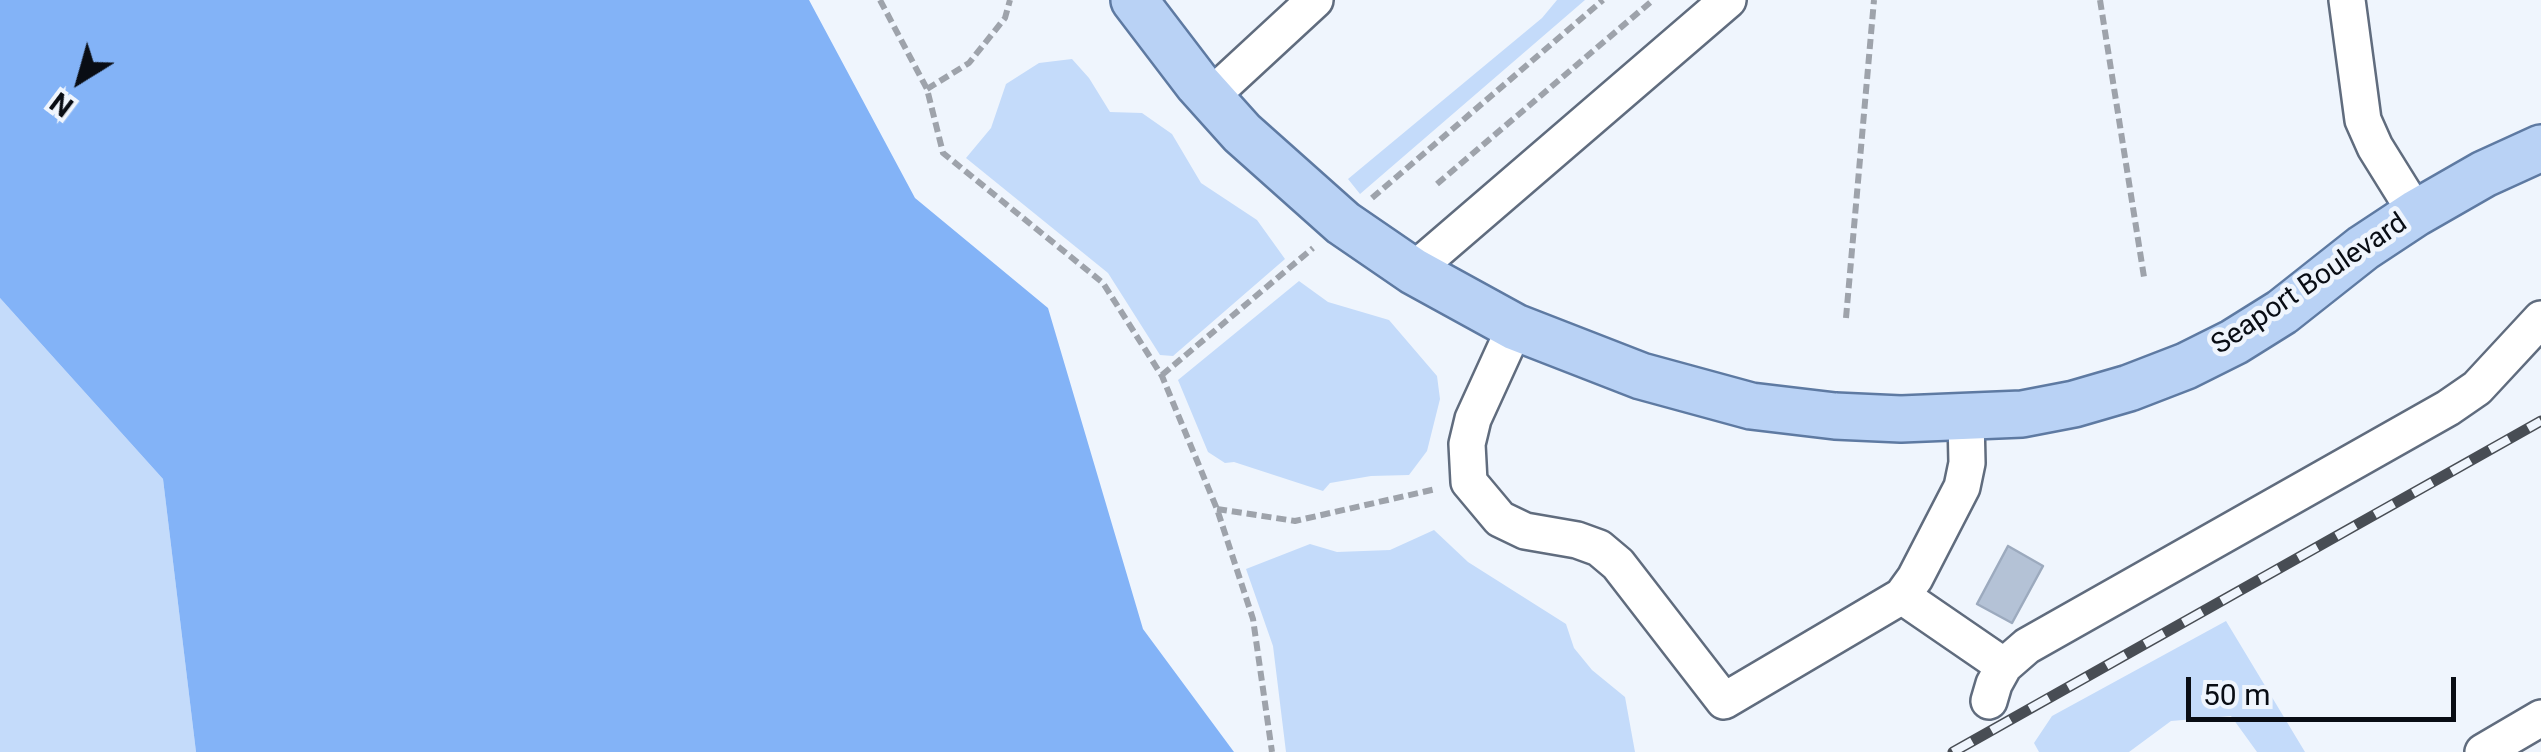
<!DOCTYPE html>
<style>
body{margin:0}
#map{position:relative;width:2541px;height:752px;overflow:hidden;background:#eff5fd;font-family:Roboto,sans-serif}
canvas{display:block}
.north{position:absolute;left:30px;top:30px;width:100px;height:100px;-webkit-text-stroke:8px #eff5fd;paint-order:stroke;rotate:217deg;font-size:28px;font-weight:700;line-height:40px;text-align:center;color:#090d14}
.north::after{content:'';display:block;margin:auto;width:35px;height:45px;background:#090d14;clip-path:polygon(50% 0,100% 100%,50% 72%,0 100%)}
.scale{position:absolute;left:2186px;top:677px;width:270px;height:45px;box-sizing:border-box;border:5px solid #090d14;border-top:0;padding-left:12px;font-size:30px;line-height:35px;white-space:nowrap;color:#090d14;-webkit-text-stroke:8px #eff5fd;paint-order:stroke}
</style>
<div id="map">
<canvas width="2541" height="752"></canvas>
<div class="north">N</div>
<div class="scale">50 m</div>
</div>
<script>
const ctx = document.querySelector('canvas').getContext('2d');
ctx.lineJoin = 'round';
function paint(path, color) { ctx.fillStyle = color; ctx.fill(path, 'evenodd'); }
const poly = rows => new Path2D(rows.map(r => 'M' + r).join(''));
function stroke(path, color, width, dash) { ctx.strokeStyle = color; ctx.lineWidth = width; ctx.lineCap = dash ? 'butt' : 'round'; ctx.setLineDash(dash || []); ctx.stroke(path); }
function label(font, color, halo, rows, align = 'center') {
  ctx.font = font + ' Roboto,sans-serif'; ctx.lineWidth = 9; ctx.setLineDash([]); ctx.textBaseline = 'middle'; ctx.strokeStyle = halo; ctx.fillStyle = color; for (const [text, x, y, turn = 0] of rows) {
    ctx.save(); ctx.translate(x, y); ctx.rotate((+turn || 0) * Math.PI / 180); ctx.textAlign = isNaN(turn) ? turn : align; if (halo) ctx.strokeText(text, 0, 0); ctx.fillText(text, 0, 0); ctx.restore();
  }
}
const green = poly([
 [1557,0,1585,0,1360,194,1348,179,1542,18],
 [1072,59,1089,78,1110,112,1142,113,1172,134,1201,183,1257,220,1285,259,1173,356,1160,355,1108,273,966,158,991,128,1006,84,1039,63],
 [1299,281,1328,302,1389,320,1437,376,1440,399,1427,451,1409,475,1371,476,1330,483,1323,491,1234,462,1225,463,1208,452,1178,380],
 [0,298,163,479,196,752,0,752],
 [1434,530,1468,562,1566,624,1574,648,1592,670,1625,697,1635,752,1286,752,1273,646,1246,569,1310,544,1337,552,1390,550],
 [2226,621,2305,752,2257,752,2231,716,2171,721,2129,752,2039,752,2034,743,2052,716]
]);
const water = poly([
 [0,0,809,0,915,198,1048,308,1143,629,1234,752,196,752,163,479,0,298]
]);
const building = poly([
 [2008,546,2043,566,2012,623,1977,604,2008,546]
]);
const path = poly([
 [880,0,927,89,943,153,1103,283,1162,376,1217,509,1253,619,1272,752],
 [2100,0,2144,277],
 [927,89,969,63,1005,18,1010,0],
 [1437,184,1653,0],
 [1372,198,1603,0],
 [1846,318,1874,0],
 [1162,375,1313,248],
 [1217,509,1295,521,1436,489]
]);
const minor = poly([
 [2347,0,2363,120,2375,147,2416,213],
 [1210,97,1315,0],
 [1413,271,1728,0],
 [1515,327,1473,419,1467,444,1469,482,1500,519,1525,531,1577,540,1599,548,1618,564,1724,701,1902,596,1915,578,1962,487,1967,463,1966,418],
 [1902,596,2004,666],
 [1989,701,1994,684,2004,666,2027,646,2448,408,2477,388,2541,319],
 [2483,752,2541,718]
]);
const major = poly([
 [1134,0,1198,84,1242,133,1343,223,1413,271,1515,327,1641,376,1751,406,1835,416,1901,419,2022,414,2074,404,2129,388,2186,366,2234,342,2282,312,2363,248,2416,213,2484,174,2541,148]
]);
const rail = poly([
 [1953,752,2541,421]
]);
const streetNames = [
 ["Seaport Boulevard",2310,285,-34]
];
paint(green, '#c4dbfa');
paint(water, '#83b3f7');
paint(building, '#b4c2d6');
stroke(building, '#9caabe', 2.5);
stroke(minor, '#606c7e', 40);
stroke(major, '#5e7aa2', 50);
stroke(path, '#9ea3ab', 6, [10, 5]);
stroke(minor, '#fff', 35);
stroke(major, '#b9d2f5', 45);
stroke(rail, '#484d54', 11);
stroke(rail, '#eff5fd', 8, [22]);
label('28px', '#090d14', '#eff5fd', streetNames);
</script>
